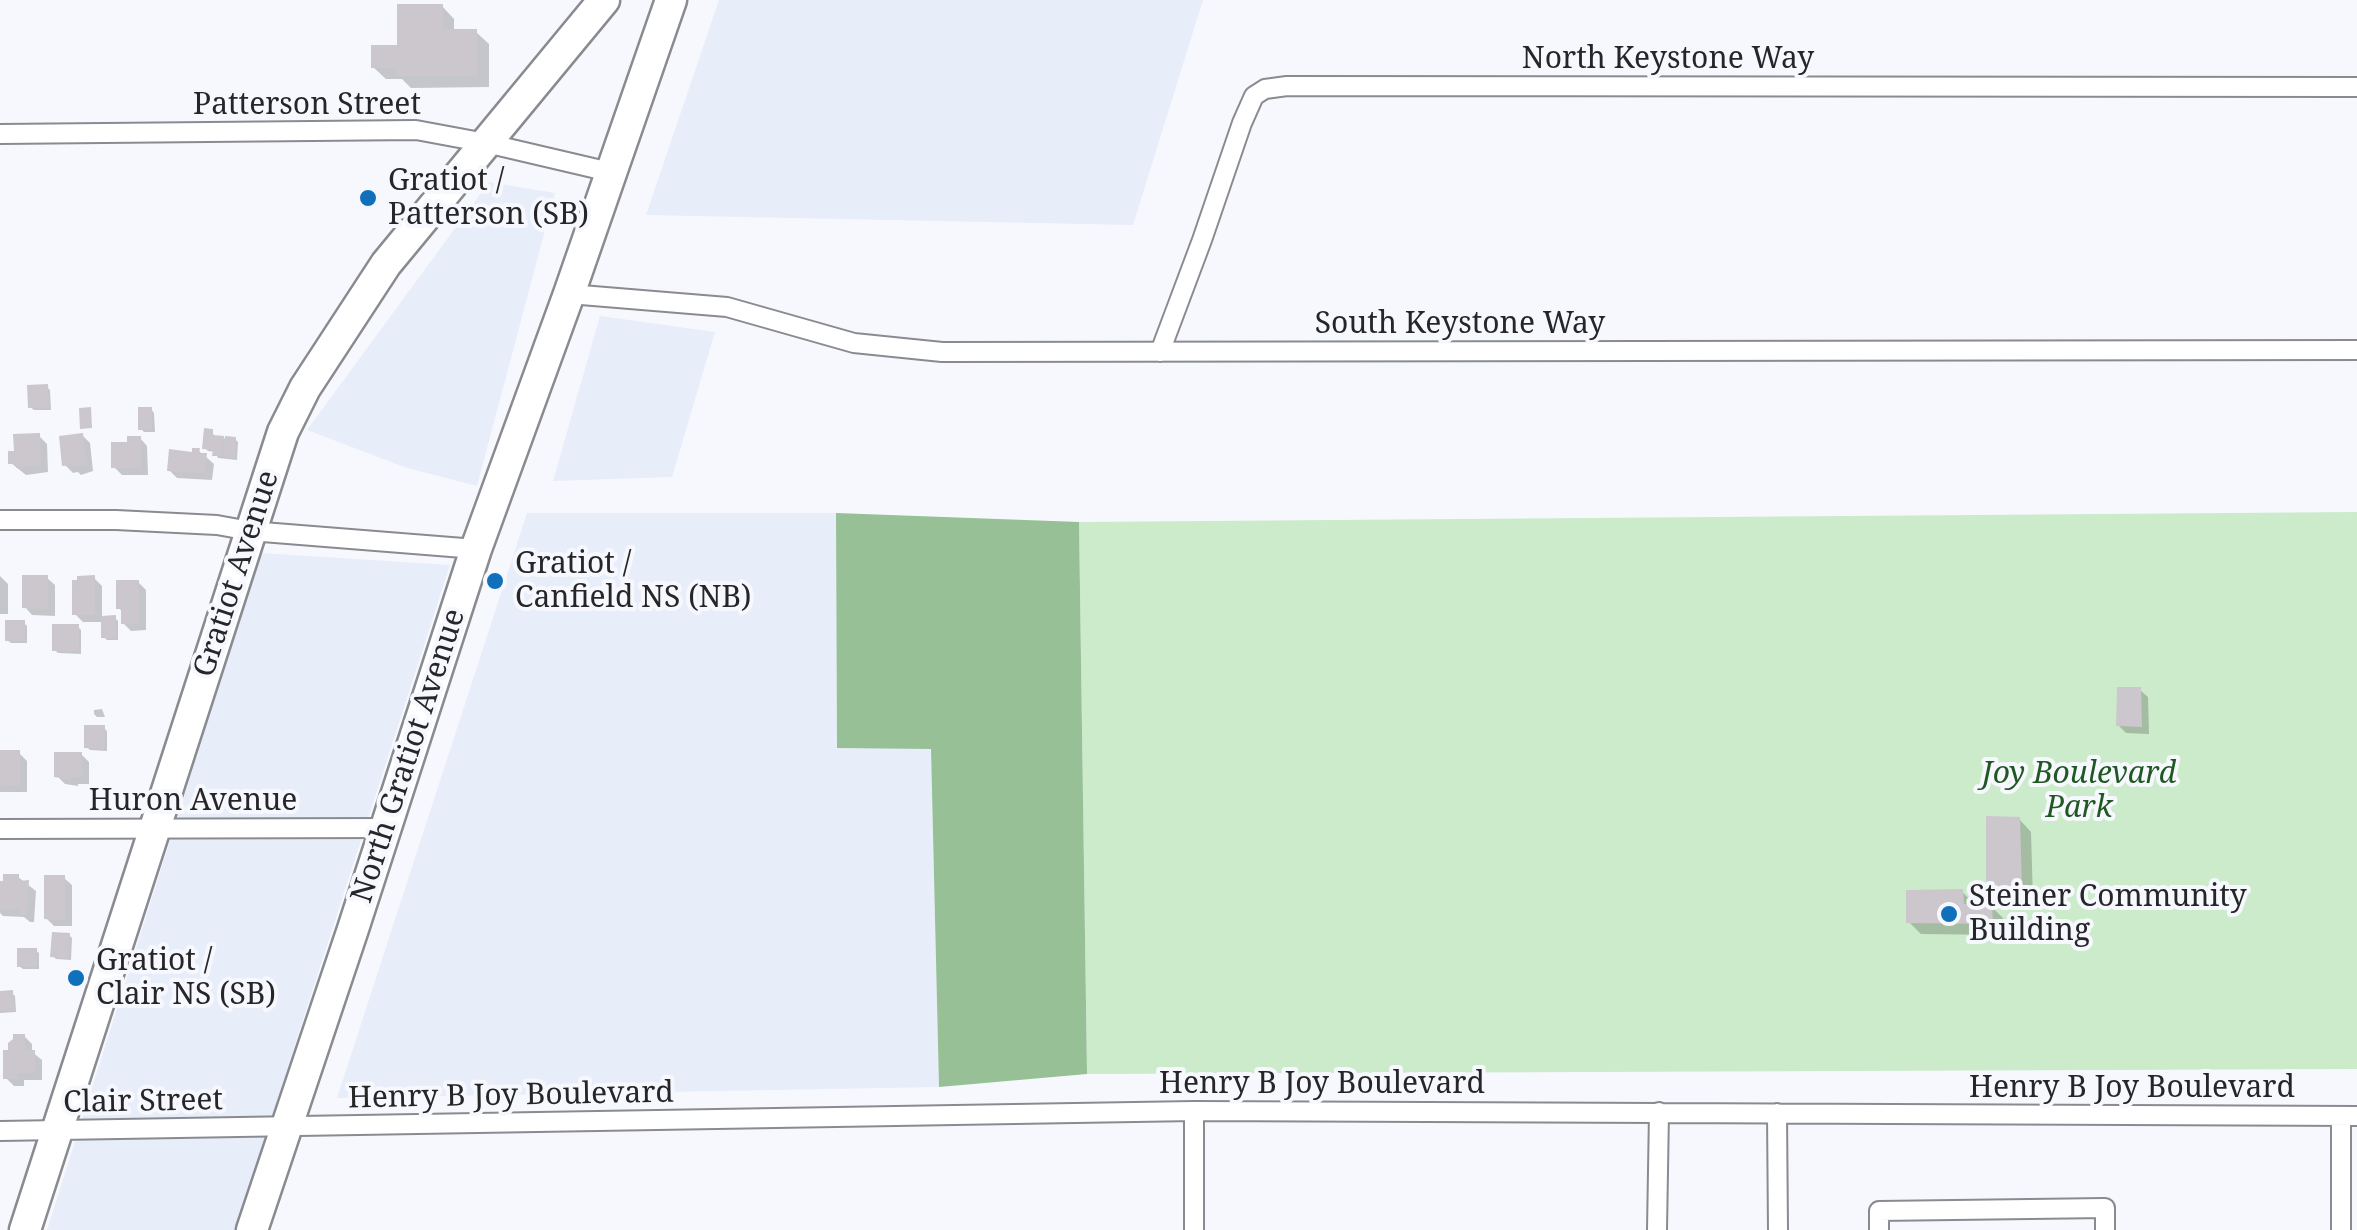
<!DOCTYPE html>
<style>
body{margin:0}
canvas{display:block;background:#f6f8fd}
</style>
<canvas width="2357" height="1230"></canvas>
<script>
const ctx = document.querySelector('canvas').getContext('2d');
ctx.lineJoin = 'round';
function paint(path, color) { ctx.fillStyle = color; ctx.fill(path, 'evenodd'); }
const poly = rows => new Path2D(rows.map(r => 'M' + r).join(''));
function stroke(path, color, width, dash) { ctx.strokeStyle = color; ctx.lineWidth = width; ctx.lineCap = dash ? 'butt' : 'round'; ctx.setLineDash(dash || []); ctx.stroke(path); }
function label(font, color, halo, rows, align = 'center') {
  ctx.font = font + ' "Noto Serif",serif'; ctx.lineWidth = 8; ctx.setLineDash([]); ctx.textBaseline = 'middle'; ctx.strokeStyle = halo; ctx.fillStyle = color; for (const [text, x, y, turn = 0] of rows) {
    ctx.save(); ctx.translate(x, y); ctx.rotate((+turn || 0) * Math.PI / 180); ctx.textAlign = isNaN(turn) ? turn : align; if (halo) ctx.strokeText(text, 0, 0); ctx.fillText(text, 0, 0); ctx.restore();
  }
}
const built = poly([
 [719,0,1203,0,1133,225,646,215],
 [489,182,555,193,477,486,407,468,307,430],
 [600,316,715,332,672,477,553,481],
 [527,513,836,513,837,748,931,748,939,1087,337,1098],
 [261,553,450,565,235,1230,47,1230]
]);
const green = poly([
 [2357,512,2357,1069,1087,1074,1079,522]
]);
const forest = poly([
 [836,513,1079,522,1087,1074,939,1087,931,749,837,748]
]);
const shadow = poly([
 [442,6,454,19,454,32,476,32,489,44,489,87,411,88,402,79,386,79,373,67],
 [47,387,50,390,51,410,34,410,30,407],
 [151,409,154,413,155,432,144,432,141,429],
 [212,431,215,438,235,439,238,442,237,460,218,458,215,452,208,451,205,448],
 [82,435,90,443,93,471,81,475,78,472,73,473,65,465],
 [39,436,47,444,48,472,26,475,11,463],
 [140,438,147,446,148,475,122,475,114,467,129,444],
 [199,451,214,464,212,480,177,478,169,470],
 [0,576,8,584,8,614,0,614],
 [47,578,55,585,55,616,32,615,25,607],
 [94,578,102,586,102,618,115,618,118,621,118,640,107,640,104,637,103,622,83,622,75,614],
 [138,582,146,590,146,630,131,631,123,623,123,613,119,608],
 [24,623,27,626,27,643,11,643,7,640],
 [78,627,81,630,81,654,58,653,55,650],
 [2140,690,2148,697,2149,734,2126,733,2118,725],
 [102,709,105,717,97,717,94,714,94,710],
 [104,728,107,731,107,751,90,750,87,747],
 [0,753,19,753,27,761,27,792,0,792],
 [81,754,89,762,89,784,78,784,78,786,65,784,57,776],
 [2019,819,2031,832,2033,901,2001,902,1989,890],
 [18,877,36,891,34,922,30,922,24,917,3,916,0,913,0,884,6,884],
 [64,878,72,885,72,926,54,926,46,918],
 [1962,892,1975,904,1991,906,2003,918,2004,935,1921,934,1909,922],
 [69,935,72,938,71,960,56,959,53,956],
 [35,950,39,953,39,969,23,969,19,966],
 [0,993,12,993,15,996,16,1012,0,1013],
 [24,1036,32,1044,32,1052,42,1060,42,1080,24,1080,24,1086,14,1086,6,1078]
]);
const building = poly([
 [397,4,443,4,443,29,477,29,477,76,396,76,396,68,371,68,371,45,397,45],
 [48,384,49,408,28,408,27,385],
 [91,407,92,428,80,429,79,408],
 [138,407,152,407,152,430,138,430],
 [204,428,213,429,213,435,224,436,222,456,212,456,213,450,202,449],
 [40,433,41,465,16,468,16,464,8,464,8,451,14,451,13,434],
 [83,433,87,464,71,468,71,465,62,466,59,436],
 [127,436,141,436,141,468,111,468,111,442,127,442],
 [225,436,236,437,235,458,224,457],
 [192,448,200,448,199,453,207,453,205,473,167,471,169,449,192,452],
 [22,575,48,575,48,609,22,608],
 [95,575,95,615,72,615,72,580,77,580,77,576],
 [116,580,139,580,139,623,121,624,121,609,116,609],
 [116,615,116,638,101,638,101,616],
 [5,620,25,620,25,641,5,641],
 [52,624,79,624,79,651,52,651],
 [2117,687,2141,687,2142,727,2116,726],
 [84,725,105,725,104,749,84,748],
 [0,750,20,750,20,785,0,786],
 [54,752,82,752,82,777,72,777,72,780,54,777],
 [1986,816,2020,817,2022,889,1986,891],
 [3,874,19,874,19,881,29,880,27,915,20,915,20,910,0,910,0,881,3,881],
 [44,875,65,875,65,920,44,919],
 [1963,889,1964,904,1992,903,1993,924,1906,923,1906,890],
 [52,932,70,933,68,958,50,957],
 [17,948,37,948,37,966,17,967],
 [13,990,14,1010,0,1011,0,991],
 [13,1034,25,1034,25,1050,35,1050,35,1073,17,1073,17,1079,3,1079,3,1050,8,1050,8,1043,13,1039]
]);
const street = poly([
 [0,134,416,130,486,143,610,172],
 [569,294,727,307,854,343,942,352,2357,350],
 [1160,352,1202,240,1242,123,1254,96,1265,89,1287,86,2357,87],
 [0,520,116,520,217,525,250,531,476,549],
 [0,829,386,828],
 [1194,1111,1194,1230],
 [1777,1113,1778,1230],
 [2341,1116,2341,1230],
 [0,1131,1194,1111,2357,1116],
 [1657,1230,1659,1112],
 [1879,1230,1879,1211,2105,1208,2105,1230]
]);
const primary = poly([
 [25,1230,283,432,305,388,386,264,604,0],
 [252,1230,353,929,476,549,569,294,671,0]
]);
const markers = [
 [368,198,10,"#1070bc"],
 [495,581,10,"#1070bc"],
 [1949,914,10,"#1070bc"],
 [76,978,10,"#1070bc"]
];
const streetNames = [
 ["North Keystone Way",1668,59],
 ["Patterson Street",307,105],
 ["South Keystone Way",1460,324],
 ["Gratiot Avenue",237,574,-72],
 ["North Gratiot Avenue",409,756,-72],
 ["Huron Avenue",193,801],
 ["Henry B Joy Boulevard",1322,1084],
 ["Henry B Joy Boulevard",2132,1088],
 ["Henry B Joy Boulevard",511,1096,-1],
 ["Clair Street",143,1102,-1]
];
const poiNames = [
 ["Gratiot /",388,181],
 ["Patterson (SB)",388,215],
 ["Gratiot /",515,564],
 ["Canfield NS (NB)",515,598],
 ["Steiner Community",1969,897],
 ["Building",1969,931],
 ["Gratiot /",96,961],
 ["Clair NS (SB)",96,995]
];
const parkNames = [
 ["Joy Boulevard",2079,774],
 ["Park",2079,808]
];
paint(built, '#e8edfa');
paint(green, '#ccebcb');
paint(forest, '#97c096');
paint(shadow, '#0003');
paint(building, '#cbc7cc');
stroke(street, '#898b91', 22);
stroke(primary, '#898b91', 35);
stroke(street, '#fff', 18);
stroke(primary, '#fff', 30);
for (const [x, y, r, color] of markers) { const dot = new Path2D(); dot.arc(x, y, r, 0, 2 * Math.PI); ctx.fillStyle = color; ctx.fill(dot); stroke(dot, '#f6f8fd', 4); }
label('30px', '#262629', '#f6f8fd', streetNames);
label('30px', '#262629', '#f6f8fd', poiNames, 'left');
label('italic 30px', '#205823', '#f6f8fd', parkNames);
</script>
